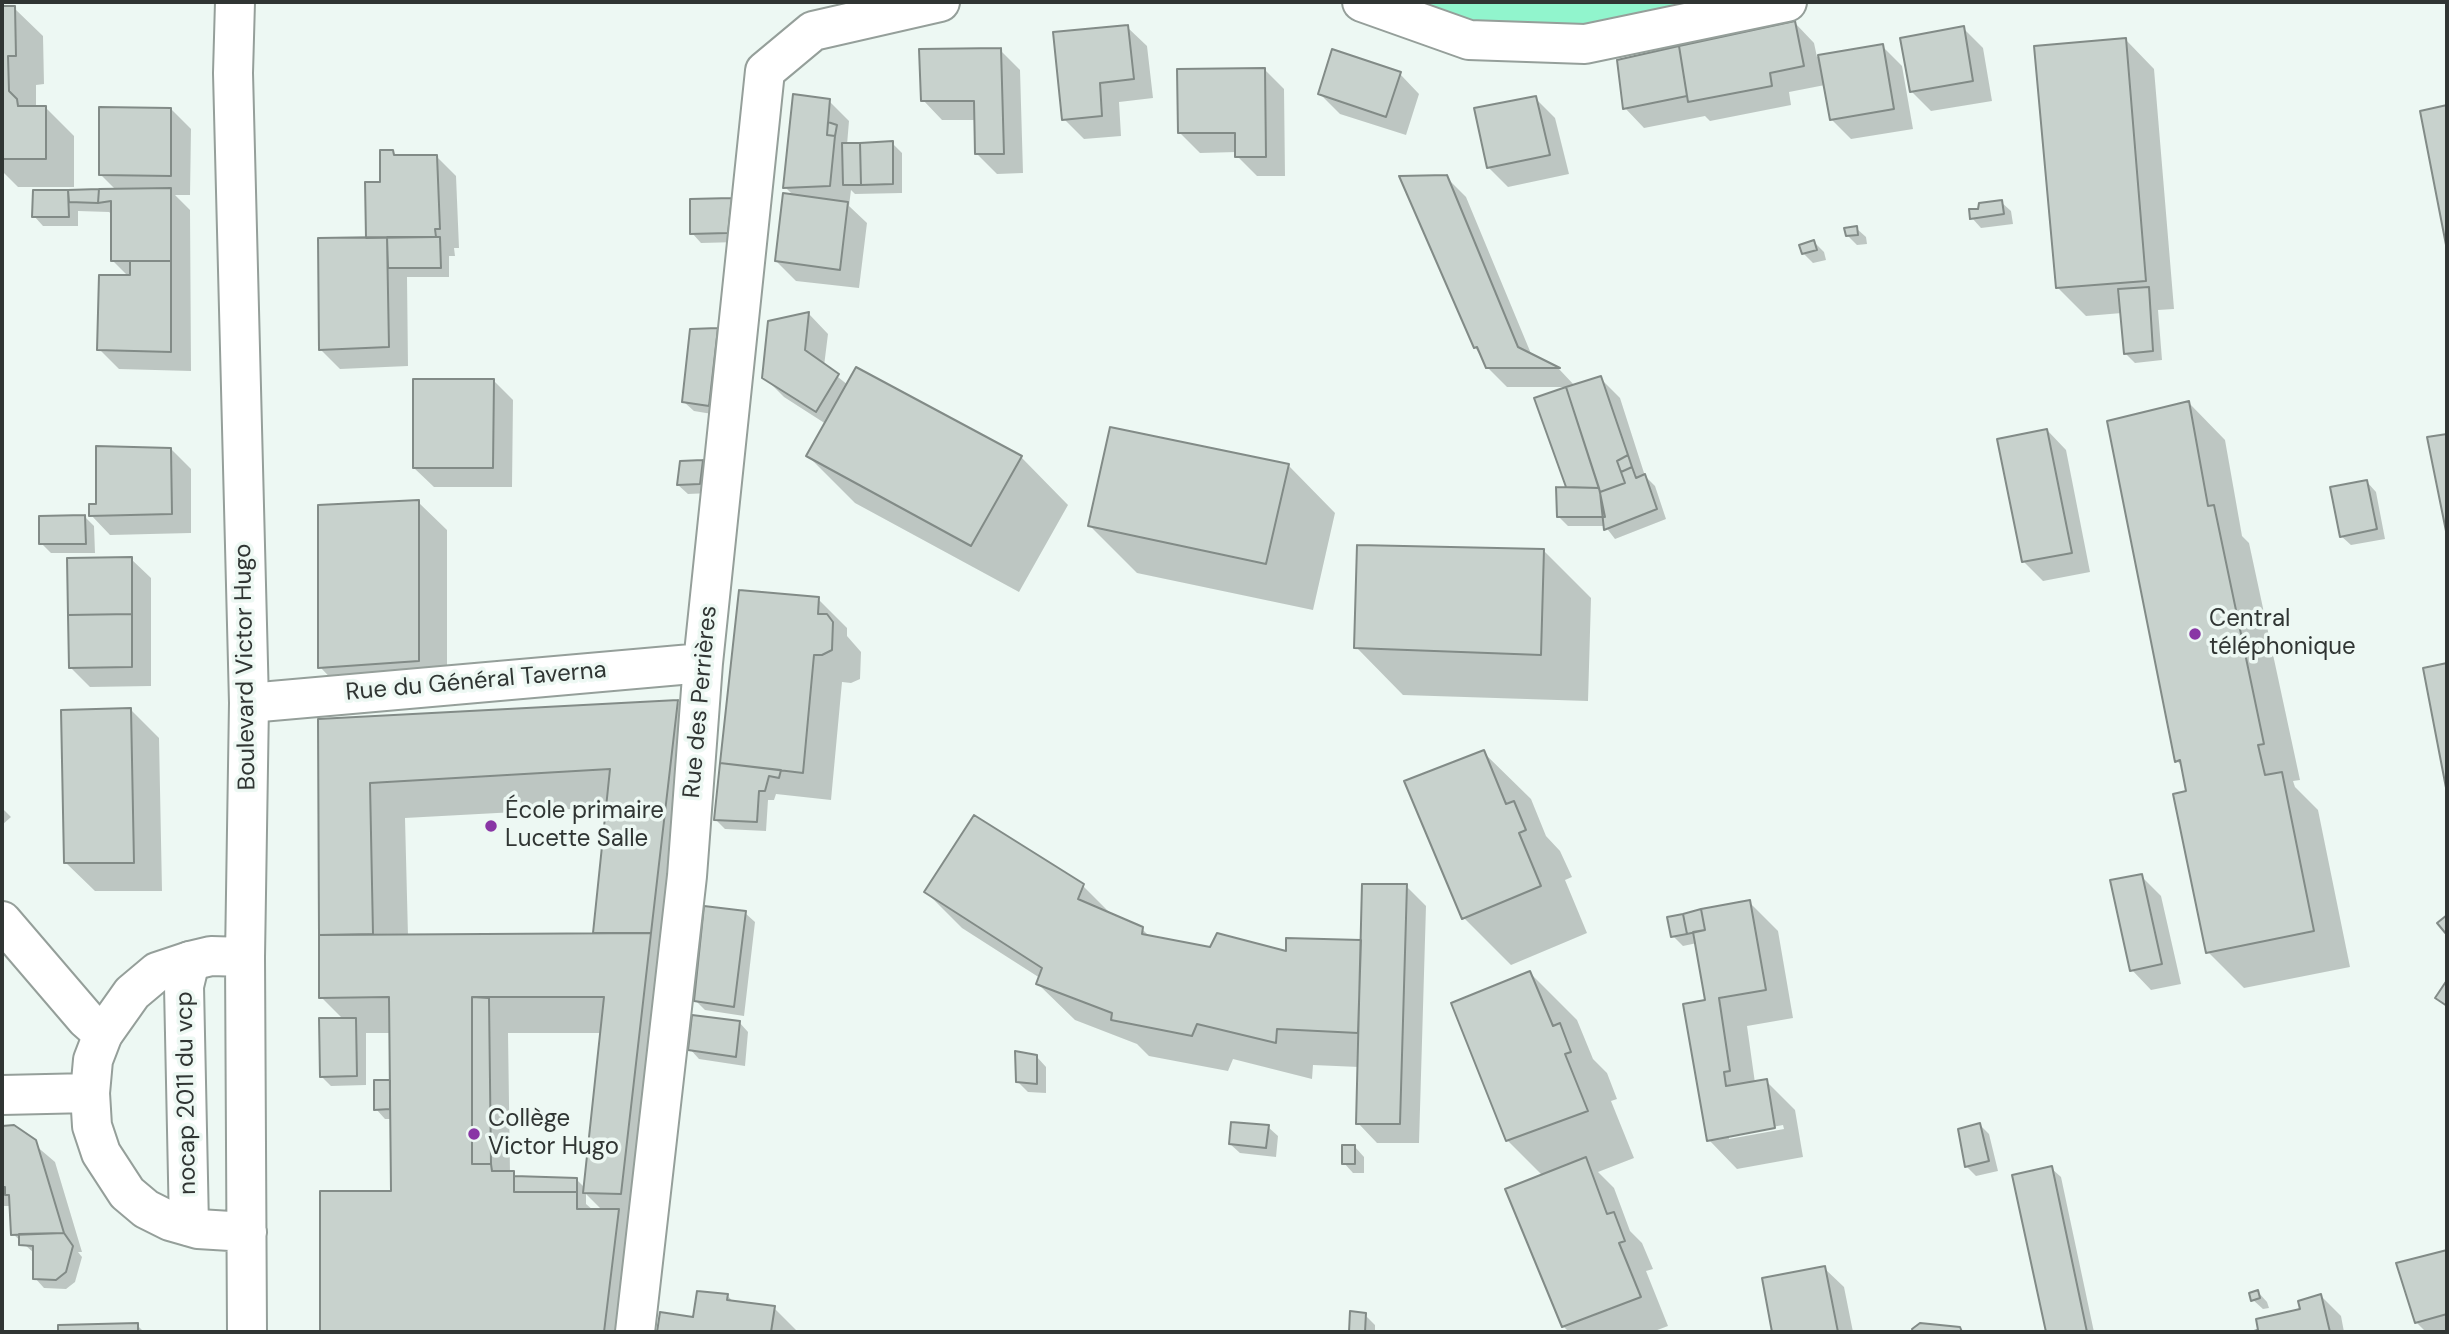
<!DOCTYPE html>
<meta charset="utf-8">
<style>
body{margin:0}
#map{position:relative;width:2449px;height:1334px;overflow:hidden;background:#edf8f3;font-family:"DM Sans",sans-serif}
canvas{display:block}
.frame{position:absolute;inset:0;border:4px solid #303533;pointer-events:none}
</style>
<div id="map">
<canvas width="2449" height="1334"></canvas>
<div class="frame"></div>
</div>
<script>
const ctx = document.querySelector('canvas').getContext('2d');
ctx.lineJoin = 'round';
function paint(path, color) { ctx.fillStyle = color; ctx.fill(path, 'evenodd'); }
const poly = rows => new Path2D(rows.map(r => 'M' + r).join(''));
function stroke(path, color, width, dash) { ctx.strokeStyle = color; ctx.lineWidth = width; ctx.lineCap = dash ? 'butt' : 'round'; ctx.setLineDash(dash || []); ctx.stroke(path); }
function label(font, color, halo, rows, align = 'center') {
  ctx.font = font + ' "DM Sans",sans-serif'; ctx.lineWidth = 7; ctx.setLineDash([]); ctx.textBaseline = 'middle'; ctx.strokeStyle = halo; ctx.fillStyle = color; for (const [text, x, y, turn = 0] of rows) {
    ctx.save(); ctx.translate(x, y); ctx.rotate((+turn || 0) * Math.PI / 180); ctx.textAlign = isNaN(turn) ? turn : align; if (halo) ctx.strokeText(text, 0, 0); ctx.fillText(text, 0, 0); ctx.restore();
  }
}
const green = poly([
 [1410,2,1737,2,1575,31,1474,22]
]);
const shadow = poly([
 [2,8,14,8,43,36,44,84,36,85,36,107,45,107,74,136,74,187,18,187,2,171,2,178],
 [1795,23,1814,43,1817,57,1882,46,1902,66,1913,129,1851,139,1831,119,1825,85,1789,92,1791,105,1710,121,1705,116,1644,128,1625,108,1619,61],
 [1127,27,1147,46,1153,98,1119,102,1121,136,1084,139,1064,119],
 [1963,28,1983,48,1992,101,1931,111,1911,91],
 [2126,40,2154,69,2174,309,2158,310,2162,360,2135,363,2125,353,2122,313,2086,316,2057,287],
 [1000,50,1020,70,1023,173,997,174,977,154,976,120,942,120,923,100],
 [1264,69,1284,89,1285,176,1257,176,1237,156,1237,152,1200,153,1180,133],
 [1400,74,1419,94,1406,135,1340,114,1320,94],
 [1535,98,1555,118,1569,174,1508,187,1488,167],
 [829,101,849,121,847,145,892,143,902,153,902,193,855,194,851,190,849,206,867,223,859,288,796,281,776,261,795,197,785,187],
 [2447,107,2447,241,2422,112],
 [171,109,191,129,190,195,175,195,190,210,191,371,119,369,99,349,129,277,113,261,113,215,109,212,78,211,78,226,43,226,34,216,35,192,117,191,101,175],
 [392,151,397,156,437,157,456,176,459,248,454,248,455,256,449,256,449,277,407,277,408,366,340,369,321,350,367,240],
 [1446,177,1466,197,1532,356,1559,369,1575,386,1600,378,1620,398,1645,476,1655,486,1666,519,1615,539,1605,526,1568,526,1558,516,1570,489,1567,486,1570,387,1507,387,1487,367,1475,347],
 [731,200,741,209,738,242,701,243,692,233],
 [2001,202,2011,211,2013,224,1981,228,1972,218,1980,210],
 [1856,228,1866,237,1867,244,1857,245,1848,236],
 [1814,242,1824,252,1826,260,1813,263,1803,253],
 [809,314,828,334,824,366,848,385,1021,457,1068,505,1019,592,855,503,808,456,826,424,784,397,764,377,770,322],
 [717,330,727,339,718,415,694,411,684,402],
 [493,380,513,400,512,487,434,487,414,468],
 [2189,403,2225,440,2242,536,2249,543,2300,780,2293,781,2295,787,2318,810,2350,967,2244,988,2208,952,2188,792,2183,767,2177,761],
 [2047,430,2066,450,2090,572,2043,581,2023,561],
 [171,449,191,469,191,533,110,535,91,515],
 [702,462,712,472,710,493,688,494,678,485],
 [1288,465,1335,513,1313,610,1137,573,1090,526],
 [2367,482,2376,492,2385,539,2351,545,2341,536],
 [418,502,447,530,447,689,348,696,320,667],
 [85,517,94,526,95,553,51,553,41,543],
 [1544,551,1591,598,1588,701,1403,695,1356,647],
 [131,559,151,578,151,686,90,687,70,667],
 [818,599,847,628,847,636,861,652,860,679,851,683,842,682,831,800,776,794,774,800,768,800,766,831,725,829,715,819],
 [2447,665,2447,784,2425,669],
 [677,702,713,738,644,1332,322,1332,322,1193,393,1193,392,1119,385,1119,376,1109,392,1084,391,1033,366,1033,366,1085,331,1086,321,1076,344,1020,321,997,320,721],
 [608,807,595,935,408,936,405,818],
 [508,1033,601,1033,585,1188,577,1180,518,1178,510,1173],
 [586,1194,603,1211,593,1210,586,1204],
 [130,709,159,738,162,891,95,891,66,863],
 [1483,752,1531,799,1546,836,1560,851,1572,877,1565,880,1587,933,1511,965,1464,918],
 [2,808,11,817,2,825],
 [2141,876,2161,896,2181,984,2151,990,2132,970],
 [1082,885,1113,916,1142,929,1150,937,1211,949,1287,953,1362,942,1406,886,1426,906,1419,1143,1377,1143,1358,1123,1359,1067,1313,1065,1312,1079,1233,1059,1228,1071,1149,1056,1137,1044,1075,1020,1038,984,1040,978,962,928,926,892],
 [1749,902,1778,931,1793,1018,1747,1026,1755,1083,1766,1081,1795,1110,1803,1157,1737,1169,1709,1140,1707,1002,1697,943,1683,946,1673,936],
 [1783,1125,1784,1129,1729,1139,1729,1135],
 [745,913,755,922,744,1016,705,1010,695,1000],
 [1530,973,1577,1020,1593,1059,1607,1073,1617,1099,1611,1101,1634,1158,1598,1172,1614,1188,1630,1231,1642,1243,1653,1269,1646,1271,1668,1326,1652,1332,1569,1332,1563,1326,1543,1176,1507,1140],
 [739,1022,748,1032,745,1066,699,1059,690,1049],
 [1037,1057,1046,1067,1046,1093,1028,1092,1018,1082],
 [1980,1125,1989,1134,1998,1171,1976,1176,1967,1167],
 [2,1127,14,1127,55,1162,82,1252,78,1252,82,1257,75,1282,66,1289,44,1288,35,1278,35,1254,13,1234,12,1206,2,1206],
 [1268,1127,1278,1136,1276,1157,1240,1153,1230,1144],
 [1355,1147,1364,1157,1364,1173,1353,1173,1344,1163],
 [2051,1168,2061,1177,2094,1332,2047,1332,2014,1176],
 [2447,1252,2447,1332,2426,1332,2416,1322,2398,1264],
 [1824,1268,1844,1287,1853,1332,1774,1332,1764,1279],
 [2258,1292,2267,1302,2269,1308,2263,1309,2253,1300],
 [727,1295,734,1303,774,1308,798,1332,659,1332,661,1314,695,1319],
 [2321,1296,2341,1316,2344,1332,2257,1332],
 [1351,1313,1365,1315,1375,1325,1375,1332,1351,1332],
 [137,1325,144,1332,59,1332,59,1327]
]);
const building = poly([
 [2,6,15,6,16,56,8,56,9,91,17,99,18,106,46,106,46,159,2,159,2,6],
 [1795,21,1804,66,1770,73,1772,86,1688,102,1679,46,1795,21],
 [1128,25,1134,79,1100,83,1102,116,1062,120,1053,32,1128,25],
 [1964,26,1973,81,1910,92,1900,38,1964,26],
 [2126,38,2146,281,2056,288,2034,46,2126,38],
 [1883,44,1894,109,1830,120,1818,55,1883,44],
 [1679,46,1687,96,1623,109,1617,60,1679,46],
 [1001,48,1004,154,975,154,974,101,921,101,919,49,1001,48],
 [1332,49,1401,72,1386,117,1318,94,1332,49],
 [1265,68,1266,157,1235,157,1235,133,1178,133,1177,69,1265,68],
 [793,94,830,99,827,135,835,136,830,186,783,188,793,94],
 [1536,96,1550,155,1487,168,1474,108,1536,96],
 [2447,105,2447,250,2420,111,2447,105],
 [99,107,171,108,171,176,99,175,99,107],
 [828,122,837,125,835,136,827,135,828,122],
 [893,141,893,184,861,185,860,143,893,141],
 [842,143,860,143,861,185,843,185,842,143],
 [380,150,393,150,394,155,437,155,440,229,435,229,436,237,366,238,365,182,380,182,380,150],
 [1447,175,1518,347,1560,368,1486,368,1477,347,1474,348,1399,176,1447,175],
 [171,188,171,261,111,261,111,201,98,203,99,189,171,188],
 [99,189,98,203,69,202,68,190,99,189],
 [33,190,68,190,69,217,32,217,33,190],
 [783,193,848,202,840,270,775,261,783,193],
 [732,198,728,233,690,234,690,199,732,198],
 [2002,200,2004,214,1970,219,1969,209,1978,209,1979,203,2002,200],
 [1857,226,1858,235,1846,236,1844,228,1857,226],
 [387,237,440,237,441,268,388,268,387,237],
 [387,237,389,347,319,350,318,238,387,237],
 [1814,240,1817,250,1802,254,1799,245,1814,240],
 [130,261,171,261,171,352,97,350,99,275,130,275,130,261],
 [2149,287,2153,351,2124,354,2118,289,2149,287],
 [809,312,805,350,839,374,816,412,762,378,768,321,809,312],
 [718,328,709,406,682,402,690,329,718,328],
 [856,367,1022,456,971,546,806,456,856,367],
 [1601,376,1628,455,1617,461,1625,483,1600,492,1566,387,1601,376],
 [413,379,494,379,493,468,413,468,413,379],
 [1566,387,1599,488,1566,487,1534,398,1566,387],
 [2189,401,2208,506,2214,505,2264,744,2258,745,2265,775,2282,772,2314,931,2206,953,2173,794,2186,791,2180,760,2175,762,2107,421,2189,401],
 [1110,427,1289,464,1266,564,1088,526,1110,427],
 [2047,429,2072,553,2022,562,1997,439,2047,429],
 [2447,434,2447,536,2427,437,2447,434],
 [96,446,171,448,172,514,89,516,89,504,96,504,96,446],
 [1628,455,1632,467,1621,472,1617,461,1628,455],
 [703,460,700,484,677,485,680,461,703,460],
 [1632,467,1636,478,1645,474,1657,509,1604,530,1600,492,1625,483,1621,472,1632,467],
 [2367,480,2377,529,2340,537,2330,487,2367,480],
 [1556,487,1599,488,1605,517,1557,517,1556,487],
 [419,500,419,661,318,668,318,505,419,500],
 [85,515,86,544,39,544,39,516,85,515],
 [1357,545,1544,549,1541,655,1354,648,1357,545],
 [132,557,132,614,68,615,67,558,132,557],
 [739,590,819,597,818,614,827,614,833,622,832,650,822,655,814,655,803,773,720,763,739,590],
 [132,614,132,667,69,668,68,615,132,614],
 [2447,663,2447,793,2423,668,2447,663],
 [678,700,651,933,593,933,610,769,370,783,373,934,319,935,318,719,678,700],
 [131,708,134,863,64,863,61,710,131,708],
 [1484,750,1506,804,1514,801,1526,830,1519,833,1541,886,1462,919,1404,781,1484,750],
 [720,763,781,770,779,778,769,776,765,791,759,791,757,822,714,820,720,763],
 [974,815,1084,884,1078,899,1143,927,1142,934,1210,947,1217,933,1286,951,1286,938,1361,940,1358,1033,1277,1029,1276,1043,1197,1024,1192,1036,1111,1020,1112,1013,1036,984,1042,968,924,892,974,815],
 [2142,874,2162,964,2130,971,2110,880,2142,874],
 [1362,884,1407,884,1400,1124,1356,1124,1362,884],
 [1750,900,1766,990,1719,998,1730,1071,1724,1072,1726,1086,1767,1079,1775,1128,1707,1141,1683,1004,1705,1000,1693,932,1705,930,1701,909,1750,900],
 [704,906,746,911,734,1007,694,1001,704,906],
 [1701,909,1705,930,1687,934,1683,914,1701,909],
 [1683,914,1687,934,1671,937,1667,917,1683,914],
 [2447,915,2447,935,2437,923,2447,915],
 [651,933,621,1194,583,1193,604,997,472,997,472,1164,491,1164,492,1171,514,1171,514,1192,577,1192,577,1209,619,1209,604,1332,320,1332,320,1191,391,1191,389,997,319,998,319,935,651,933],
 [1530,971,1553,1026,1560,1023,1571,1052,1565,1054,1588,1111,1506,1141,1451,1003,1530,971],
 [2447,980,2447,1006,2435,998,2447,980],
 [472,997,489,998,491,1164,472,1164,472,997],
 [692,1015,740,1021,736,1057,688,1050,692,1015],
 [319,1018,356,1018,357,1076,320,1077,319,1018],
 [1015,1051,1037,1055,1037,1084,1016,1082,1015,1051],
 [374,1080,390,1080,390,1109,374,1110,374,1080],
 [1231,1122,1269,1125,1266,1148,1229,1144,1231,1122],
 [1980,1123,1989,1161,1965,1167,1958,1129,1980,1123],
 [14,1125,36,1140,64,1233,11,1235,9,1195,5,1195,5,1187,2,1187,2,1126,14,1125],
 [1342,1145,1355,1145,1355,1164,1342,1164,1342,1145],
 [1586,1157,1607,1214,1614,1212,1625,1241,1619,1243,1641,1297,1562,1327,1505,1189,1586,1157],
 [2052,1166,2087,1332,2046,1332,2012,1175,2052,1166],
 [514,1176,577,1178,577,1192,514,1192,514,1176],
 [64,1233,73,1246,66,1272,56,1280,33,1279,33,1246,19,1245,19,1234,64,1233],
 [2447,1250,2447,1314,2415,1323,2396,1263,2447,1250],
 [1825,1266,1838,1332,1772,1332,1762,1278,1825,1266],
 [2258,1290,2260,1298,2251,1301,2249,1293,2258,1290],
 [697,1291,728,1294,727,1300,775,1306,771,1332,657,1332,660,1312,693,1317,697,1291],
 [2321,1294,2330,1332,2250,1332,2258,1330,2256,1319,2300,1309,2298,1301,2321,1294],
 [1350,1311,1366,1313,1365,1332,1349,1332,1350,1311],
 [138,1323,138,1332,58,1332,58,1325,138,1323],
 [1920,1323,1960,1327,1962,1332,1913,1332,1912,1329,1920,1323]
]);
const street = poly([
 [1362,2,1469,40,1585,44,1787,2],
 [249,703,703,663],
 [2,921,86,1019,103,1034],
 [189,1226,184,986,190,961],
 [635,1332,687,876,703,663,765,71,813,31,940,2]
]);
const secondary = poly([
 [235,2,233,73,249,703,245,957,247,1332],
 [245,957,211,956,190,961,157,972,132,993,103,1034,93,1060,90,1093,92,1126,101,1153,127,1193,146,1209,170,1221,198,1229,247,1232],
 [2,1095,90,1093]
]);
const markers = [
 [2195,634,7,"#8936a5"],
 [491,826,7,"#8936a5"],
 [474,1134,7,"#8936a5"]
];
const poiNames = [
 ["Central",2209,620],
 ["téléphonique",2209,648],
 ["École primaire",505,812],
 ["Lucette Salle",505,840],
 ["Collège",488,1120],
 ["Victor Hugo",488,1148]
];
const streetNames = [
 ["Boulevard Victor Hugo",246,667,-91],
 ["Rue du Général Taverna",476,682,-5],
 ["Rue des Perrières",701,702,-85],
 ["nocap 2011 du vcp",187,1093,-91]
];
paint(green, '#91f5cd');
paint(shadow, '#0003');
paint(building, '#c8d2cd');
stroke(building, '#828b87', 2);
stroke(street, '#959f9a', 42);
stroke(secondary, '#959f9a', 42);
stroke(street, '#fff', 38);
stroke(secondary, '#fff', 38);
for (const [x, y, r, color] of markers) { const dot = new Path2D(); dot.arc(x, y, r, 0, 2 * Math.PI); ctx.fillStyle = color; ctx.fill(dot); stroke(dot, '#edf8f3', 2.5); }
label('24px', '#303533', '#edf8f3', poiNames, 'left');
label('24px', '#303533', '#edf8f3', streetNames);
</script>
